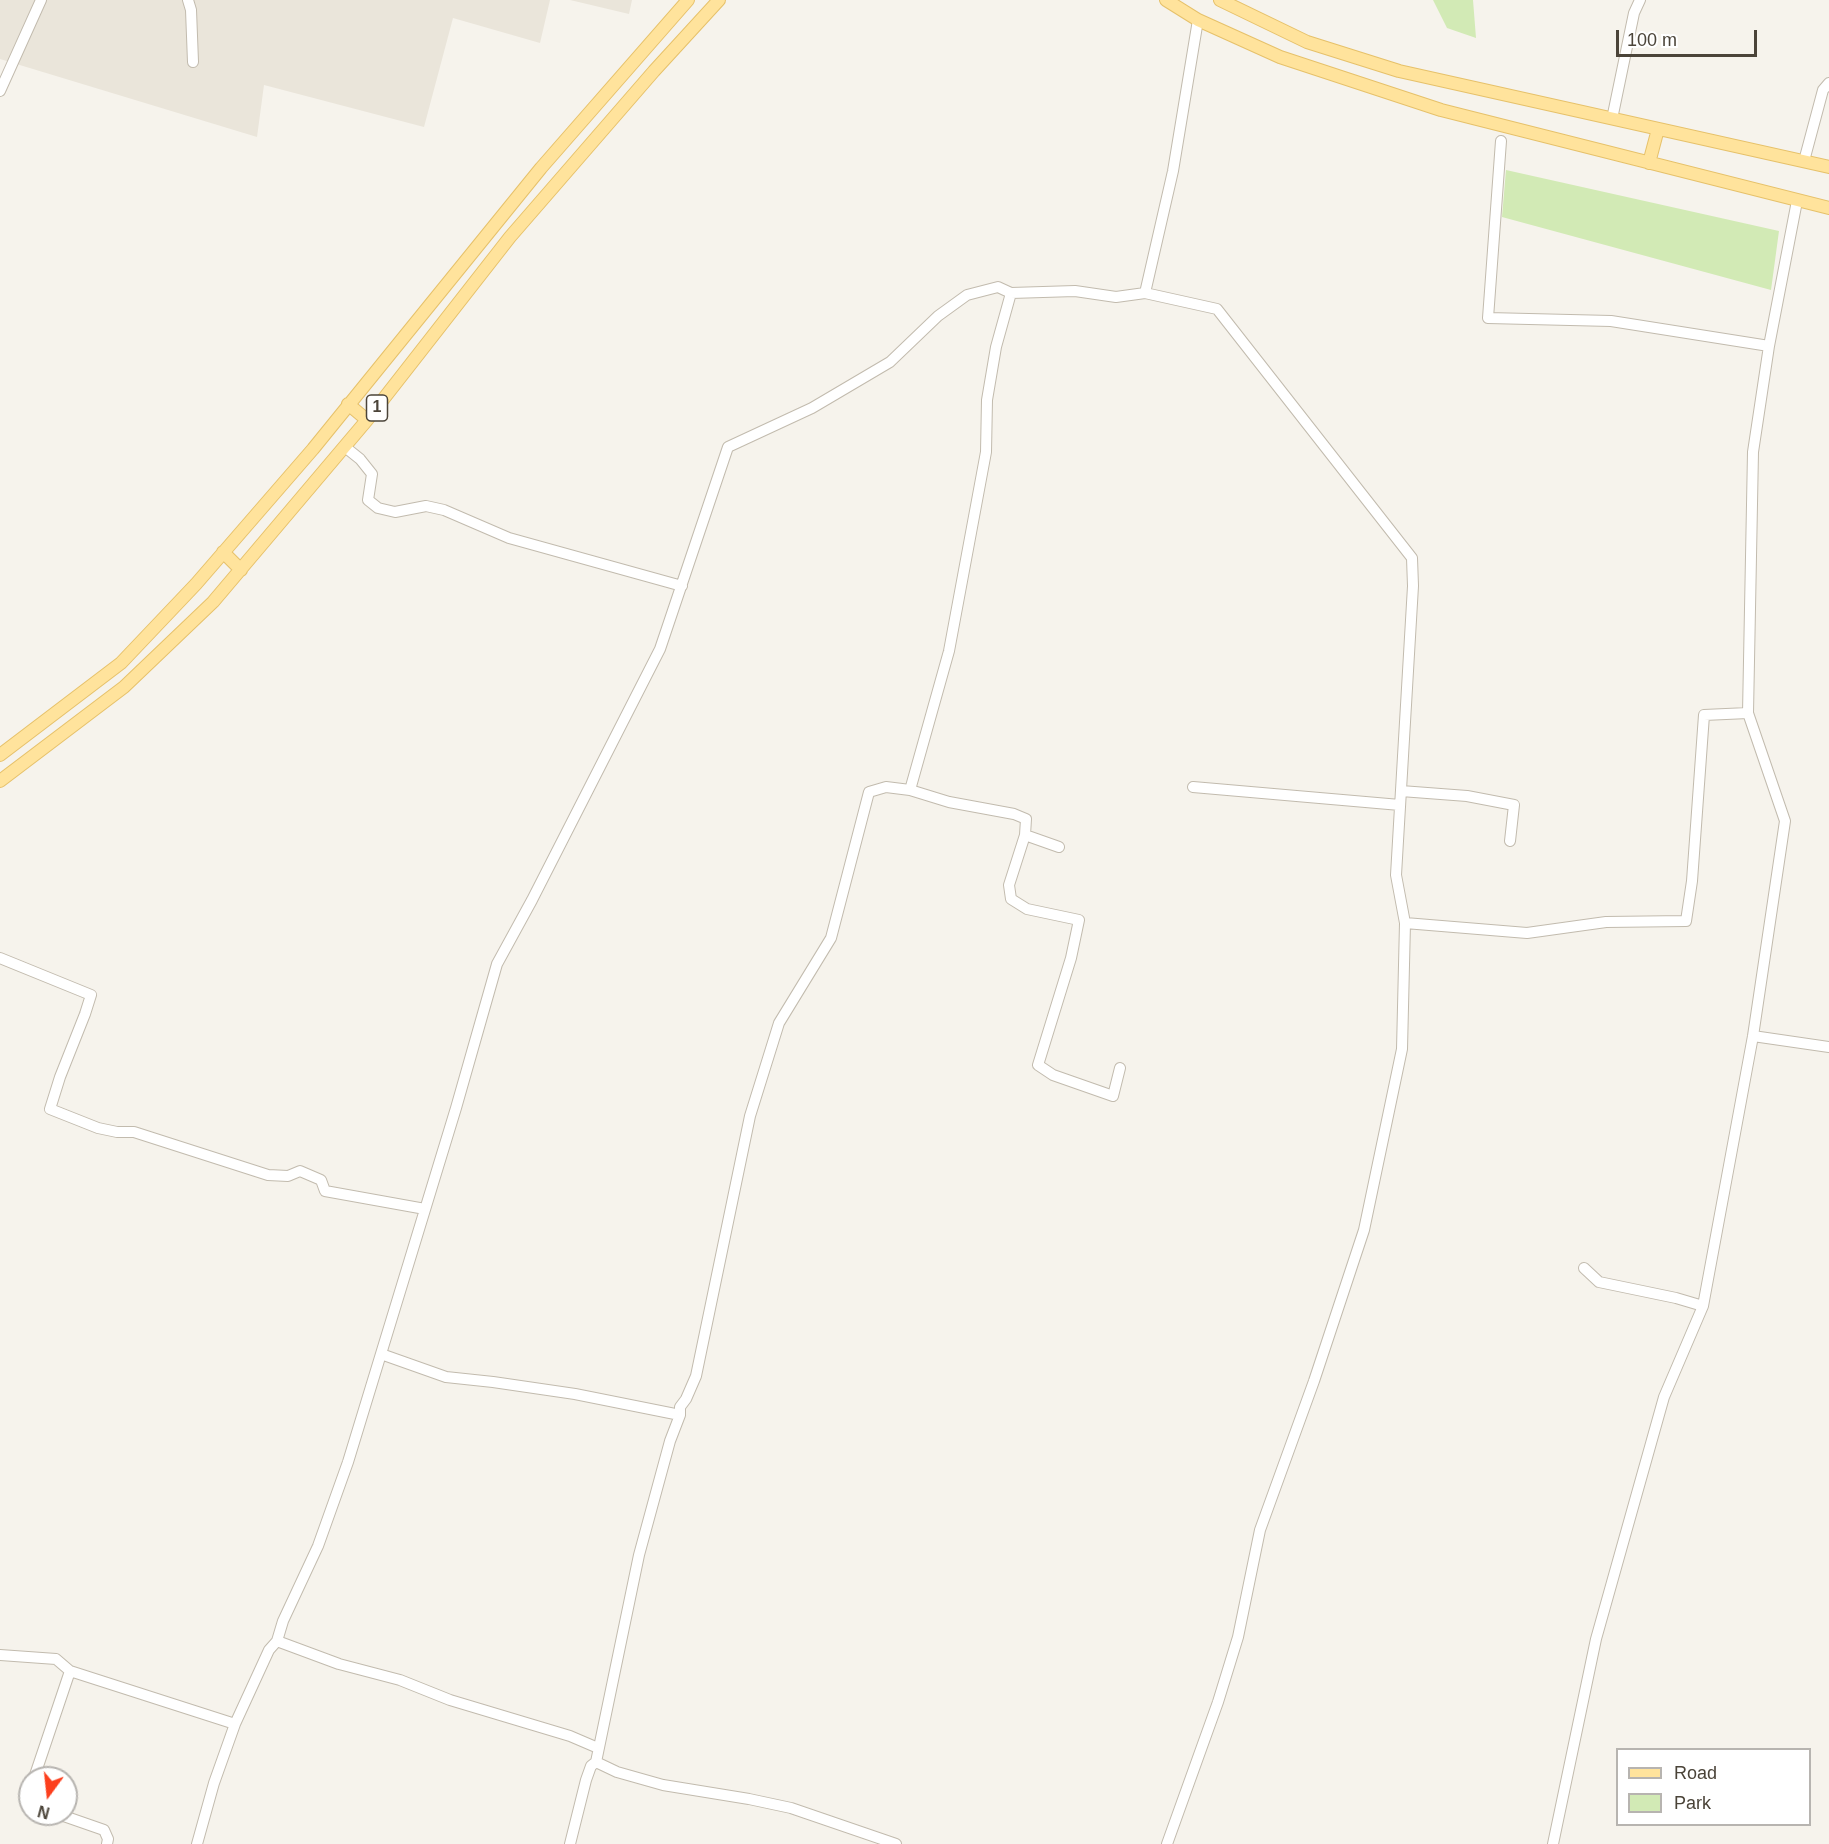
<!DOCTYPE html>
<style>
body{margin:0}
#map{position:relative;width:1829px;height:1844px;overflow:hidden;background:#f6f3ec;font-family:Arial,sans-serif}
canvas{display:block}
.legend{position:absolute;left:1616px;top:1748px;width:195px;height:78px;box-sizing:border-box;background:#fff;border:2px solid #b7b4b0;margin:0;padding:8px 10px;list-style:none;font-size:18px;color:#4b4439}
.legend li{display:flex;align-items:center;gap:12px;height:30px}
.legend b{width:30px;border:2px solid #b7b4b0}
.north{position:absolute;left:18px;top:1766px;width:60px;height:60px;box-sizing:border-box;background:#fff;border:2px solid #b7b4b0;border-radius:50%;rotate:195deg;font-size:16px;font-weight:700;line-height:24px;text-align:center;color:#4b4439}
.north::after{content:'';display:block;margin:auto;width:21px;height:27px;background:#fc3f1d;clip-path:polygon(50% 0,100% 100%,50% 72%,0 100%)}
.scale{position:absolute;left:1616px;top:30px;width:141px;height:27px;box-sizing:border-box;border:3px solid #4b4439;border-top:0;padding-left:8px;font-size:18px;line-height:21px;white-space:nowrap;color:#4b4439;-webkit-text-stroke:4px #fff;paint-order:stroke}
</style>
<div id="map">
<canvas width="1829" height="1844"></canvas>
<ul class="legend">
<li><b style="height:8px;background:#ffe39c"></b>Road</li>
<li><b style="height:16px;background:#d2eab5"></b>Park</li>
</ul>
<div class="north">N</div>
<div class="scale">100 m</div>
</div>
<script>
const ctx = document.querySelector('canvas').getContext('2d');
ctx.lineJoin = 'round';
function paint(path, color) { ctx.fillStyle = color; ctx.fill(path, 'evenodd'); }
const poly = rows => new Path2D(rows.map(r => 'M' + r).join(''));
function stroke(path, color, width, dash) { ctx.strokeStyle = color; ctx.lineWidth = width; ctx.lineCap = dash ? 'butt' : 'round'; ctx.setLineDash(dash || []); ctx.stroke(path); }
function label(font, color, halo, rows, align = 'center') {
  ctx.font = font + ' Arial,sans-serif'; ctx.lineWidth = 4.5; ctx.setLineDash([]); ctx.textBaseline = 'middle'; ctx.strokeStyle = halo; ctx.fillStyle = color; for (const [text, x, y, turn = 0] of rows) {
    ctx.save(); ctx.translate(x, y); ctx.rotate((+turn || 0) * Math.PI / 180); ctx.textAlign = isNaN(turn) ? turn : align; if (halo) ctx.strokeText(text, 0, 0); ctx.fillText(text, 0, 0); ctx.restore();
  }
}
const residential = poly([
 [0,0,550,0,540,43,453,18,424,127,264,85,257,137,0,59],
 [570,0,632,0,629,14]
]);
const green = poly([
 [1433,0,1473,0,1476,38,1447,28],
 [1506,170,1779,231,1771,290,1502,217]
]);
const minor = poly([
 [188,0,191,10,193,62],
 [0,91,41,0],
 [1612,119,1634,13,1640,0],
 [1501,141,1488,318,1611,321,1769,346],
 [1804,161,1823,90,1829,83],
 [1145,293,1173,171,1198,20],
 [345,447,360,459,372,474,368,500,378,508,395,512,426,506,444,510,509,538,682,586],
 [1193,787,1400,805],
 [910,790,949,802,1014,814,1026,819,1025,835,1009,885,1011,899,1027,909,1079,920,1071,958,1038,1065,1053,1075,1113,1096,1120,1068],
 [1401,791,1467,796,1514,805,1510,841],
 [1025,835,1059,847],
 [1405,923,1527,933,1606,922,1686,921,1692,881,1704,715,1748,713],
 [0,958,91,995,85,1014,60,1077,50,1109,98,1128,117,1132,134,1132,268,1175,288,1176,300,1171,321,1180,325,1191,425,1209],
 [1753,1036,1829,1047],
 [1584,1268,1599,1282,1676,1298,1703,1306],
 [381,1354,446,1377,493,1382,575,1394,680,1415],
 [277,1641,339,1664,400,1680,450,1700,570,1736,598,1748],
 [0,1655,56,1659,70,1671,235,1724],
 [596,1762,617,1772,663,1785,749,1799,791,1808,896,1844],
 [34,1778,70,1671],
 [30,1788,28,1795,30,1803],
 [58,1814,104,1830,108,1839,107,1844],
 [197,1844,214,1783,235,1724,269,1650,277,1641,283,1621,318,1546,348,1462,456,1108,497,964,532,900,660,649,728,447,812,408,890,362,938,316,967,295,998,287,1011,293],
 [570,1844,586,1780,591,1766,596,1762,639,1555,670,1441,680,1415,680,1407,686,1399,696,1376,750,1116,779,1023,831,938,869,792,886,787,910,790,949,651,986,452,987,400,996,347,1011,293,1075,291,1116,297,1145,293,1217,309,1412,558,1413,586,1396,875,1405,923,1402,1049,1364,1230,1314,1381,1260,1530,1238,1637,1218,1702,1167,1844],
 [1553,1844,1596,1639,1664,1397,1703,1306,1753,1036,1785,821,1748,713,1753,452,1769,346,1797,201]
]);
const major = poly([
 [1166,0,1198,20,1280,57,1441,110,1829,208],
 [1220,0,1307,42,1399,71,1829,167],
 [1649,163,1658,129],
 [348,404,367,420],
 [223,552,241,570],
 [0,755,121,663,196,584,313,449,541,168,688,0],
 [0,781,124,687,213,602,367,420,510,237,654,71,719,0]
]);
const shields = [
 [377,408,21]
];
const shieldNames = [
 ["1",377,408]
];
paint(residential, '#eae5da');
paint(green, '#d2eab5');
stroke(minor, '#c2bbae', 12);
stroke(major, '#e6c16a', 14);
stroke(minor, '#fff', 10);
stroke(major, '#ffe39c', 12);
for (const [x, y, w] of shields) { const box = new Path2D(); box.roundRect(x - w / 2, y - 13, w, 26, 4.5); ctx.fillStyle = '#fff'; ctx.fill(box); stroke(box, '#4b4439', 1.5); }
label('bold 16px', '#4b4439', null, shieldNames);
</script>
